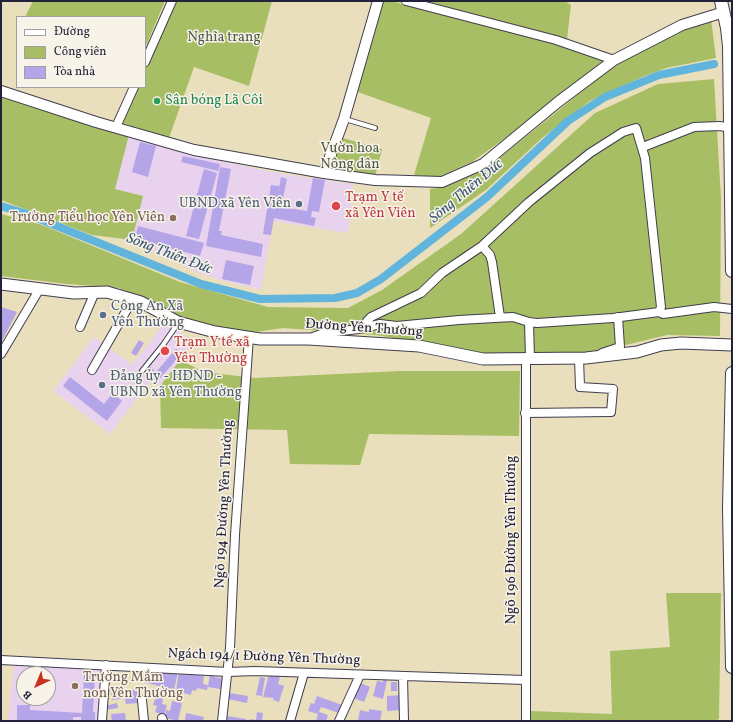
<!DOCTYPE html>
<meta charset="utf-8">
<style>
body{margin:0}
#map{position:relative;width:733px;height:722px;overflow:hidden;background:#eadfbc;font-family:Vollkorn,serif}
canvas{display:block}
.frame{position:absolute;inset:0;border:2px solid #22223b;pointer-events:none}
.legend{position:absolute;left:16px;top:16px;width:130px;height:72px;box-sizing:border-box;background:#f7f3e8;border:1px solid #a29fa3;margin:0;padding:5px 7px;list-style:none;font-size:12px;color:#22223b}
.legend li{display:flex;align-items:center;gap:8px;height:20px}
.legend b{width:20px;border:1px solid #a29fa3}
.north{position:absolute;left:16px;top:666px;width:40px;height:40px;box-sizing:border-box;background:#f7f3e8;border:1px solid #a29fa3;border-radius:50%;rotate:224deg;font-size:11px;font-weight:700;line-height:16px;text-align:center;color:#22223b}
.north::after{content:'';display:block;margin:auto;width:14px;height:18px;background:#c8321e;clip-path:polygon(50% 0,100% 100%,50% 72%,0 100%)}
</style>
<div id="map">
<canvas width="733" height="722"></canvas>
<div class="frame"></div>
<ul class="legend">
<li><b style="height:5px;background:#fff"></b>Đường</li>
<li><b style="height:11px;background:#a7be64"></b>Công viên</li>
<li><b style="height:11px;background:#b4a4e8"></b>Tòa nhà</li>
</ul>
<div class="north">B</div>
</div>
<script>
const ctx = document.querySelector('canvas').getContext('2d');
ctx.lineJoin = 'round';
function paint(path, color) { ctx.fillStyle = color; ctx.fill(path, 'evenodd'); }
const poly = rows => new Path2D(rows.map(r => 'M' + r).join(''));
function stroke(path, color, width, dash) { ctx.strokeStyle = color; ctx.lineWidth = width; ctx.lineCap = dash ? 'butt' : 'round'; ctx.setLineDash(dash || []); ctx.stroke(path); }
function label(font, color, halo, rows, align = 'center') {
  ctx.font = font + ' Vollkorn,serif'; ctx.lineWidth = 3; ctx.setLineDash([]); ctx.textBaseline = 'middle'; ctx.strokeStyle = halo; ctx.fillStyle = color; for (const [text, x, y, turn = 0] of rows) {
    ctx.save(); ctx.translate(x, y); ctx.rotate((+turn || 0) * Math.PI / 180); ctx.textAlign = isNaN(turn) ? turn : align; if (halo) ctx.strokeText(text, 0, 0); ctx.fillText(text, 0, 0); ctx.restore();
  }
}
const built = poly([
 [129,135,166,148,221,161,282,174,353,184,348,233,273,221,261,290,220,280,197,272,132,240,143,196,115,189],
 [166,321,193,342,160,386,151,380,110,434,53,391,94,337,132,365],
 [14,663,104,669,99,721,8,721],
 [24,674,48,674,48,698,24,698]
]);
const green = poly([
 [33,1,165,1,145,48,145,17,25,17],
 [177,1,272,1,249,86,194,67,169,138,122,123,138,87,145,87,145,69],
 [382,1,391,1,450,17,451,8,426,1,565,1,571,5,566,48,604,60,523,125,472,162,438,177,414,175,431,118,355,91],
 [711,19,716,58,666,68,642,77,590,101,542,138,486,190,430,228,430,189,444,187,485,170,613,66,684,28],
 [714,79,721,198,720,336,667,335,597,352,488,354,376,335,283,328,249,333,195,323,119,288,67,284,1,276,1,214,42,225,180,282,268,307,348,308,382,290,461,234,595,113,658,84],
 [1,96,129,135,115,189,143,196,132,240,92,235,1,200],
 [339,137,382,149,375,177,326,172],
 [180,360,204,372,255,378,399,371,520,371,519,436,369,434,360,465,290,464,287,430,161,428,160,386],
 [666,593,721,593,719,719,714,721,530,721,530,711,612,714,610,651,670,647]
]);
const canal = poly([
 [1,206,27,214,201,284,260,299,335,298,357,293,381,279,487,197,568,121,605,97,659,75,714,64]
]);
const building = poly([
 [140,142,156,146,148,177,132,172],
 [183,156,220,164,218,171,181,162],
 [220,167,231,169,219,231,222,231,221,235,263,244,261,257,206,246],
 [204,169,217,173,199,239,186,236],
 [281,177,287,179,281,207,307,211,313,178,325,180,319,212,312,211,311,217,316,218,314,226,274,218,271,235,263,234,271,185,279,186,278,193],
 [138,226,204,243,200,256,135,239],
 [226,260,254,266,250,285,222,279],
 [1,307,17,312,1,343],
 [139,340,144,343,136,356,131,353],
 [176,349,182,353,157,382,145,371,149,366,156,372],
 [70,377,104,404,113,393,122,401,107,421,63,386],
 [145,670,178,672,174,690,143,682],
 [179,671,204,676,203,684,208,685,207,690,197,688,196,691,192,690,191,695,176,691],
 [210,673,214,673,214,677,226,679,225,690,208,687],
 [84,674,95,675,93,712,95,712,95,721,81,721,81,717,73,717,73,721,17,721,17,705,30,705,30,710,82,713],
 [269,674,280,677,278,684,284,686,279,702,273,700,274,698,263,697],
 [260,677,265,678,262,696,256,695],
 [383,679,387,680,383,699,373,696,377,681,383,682],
 [358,682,370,687,364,702,351,697],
 [391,682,397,682,397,691,391,691],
 [124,687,125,696,133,695,132,690,137,689,139,703,126,704,125,698,112,700,111,688],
 [229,693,248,696,247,703,228,699],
 [403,695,403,710,387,711,387,696],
 [317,696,342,705,339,713,321,707,319,712,328,715,326,721,316,721,318,714,308,711,311,703,314,704],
 [156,697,163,699,162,704,167,705,164,715,155,712,157,706,153,705],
 [172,701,182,703,178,721,165,718,166,710,170,711],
 [117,703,118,708,105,710,105,706],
 [369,709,382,711,380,721,358,721,360,710,369,712],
 [257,712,263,713,262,721,249,721,250,719,256,720],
 [125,713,126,721,112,721,111,714],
 [186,713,204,717,203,721,185,721],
 [227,716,246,719,246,721,226,721]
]);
const service = poly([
 [345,119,375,128],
 [142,371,163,345,178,323]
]);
const minor = poly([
 [406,1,556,40,614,60],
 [145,62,172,1],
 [116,127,134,87],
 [643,147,694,127,720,126,731,128],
 [482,246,490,255,492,262,500,317],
 [659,312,663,314,714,307,732,309],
 [367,326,367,321,371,317,421,293,442,273,482,246,529,202,590,153,623,132,636,128,645,158,661,307,659,312,613,318,537,323,529,322],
 [80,327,95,292],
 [310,338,324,333,359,329,380,324,397,326,459,320,513,317,529,322,530,358],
 [602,353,620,347,618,317],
 [1,354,39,290],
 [92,370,133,299],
 [525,413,611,412,613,389,580,387,579,358],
 [1,660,228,672,255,671,525,680],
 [403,676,404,721],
 [142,700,144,721],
 [162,718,163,721],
 [102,721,106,665],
 [222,721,230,648,235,535,249,337],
 [290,721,304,673],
 [339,721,360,675],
 [526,721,526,359]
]);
const tertiary = poly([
 [1,91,96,122,194,150,324,173,375,180,442,182,483,164,558,102,614,60,682,25,724,12],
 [324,173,344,119,378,1]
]);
const secondary = poly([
 [1,284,74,293,107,292,141,302,178,322,215,332,260,339,308,339,419,346,483,359,586,358,637,352,661,345,681,343,732,345]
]);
const primary = poly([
 [721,1,727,28,729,46,732,271],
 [732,373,729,508,732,667]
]);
const markers = [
 [157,101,4,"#2e9e5b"],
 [299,204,4,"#5c6f8a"],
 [336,206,5,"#e0444e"],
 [173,218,4,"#8d6e63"],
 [103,315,4,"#5c6f8a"],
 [165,351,5,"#e0444e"],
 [102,385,4,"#5c6f8a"],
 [75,686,4,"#8d6e63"]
];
const parkNames = [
 ["Nghĩa trang",224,38],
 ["Vườn hoa",350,149],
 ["Nông dân",350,165]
];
const leisureNames = [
 ["Sân bóng Lã Côi",165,101]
];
const healthNames = [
 ["Trạm Y tế",345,198],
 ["xã Yên Viên",345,214],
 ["Trạm Y tế xã",174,343],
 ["Yên Thường",174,359]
];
const serviceNames = [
 ["UBND xã Yên Viên",291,204,"right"],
 ["Công An Xã",111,307],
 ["Yên Thường",111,323],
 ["Đảng ủy - HĐND -",110,377],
 ["UBND xã Yên Thường",110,393]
];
const educationNames = [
 ["Trường Tiểu học Yên Viên",165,218],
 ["Trường Mầm",83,678,"left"],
 ["non Yên Thường",83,694,"left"]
];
const streetNames = [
 ["Đường Yên Thường",364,329,4],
 ["Ngõ 194 Đường Yên Thường",225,504,-87],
 ["Ngõ 196 Đường Yên Thường",512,540,-90],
 ["Ngách 194/1 Đường Yên Thường",264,658,2]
];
const waterNames = [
 ["Sông Thiên Đức",467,192,-40],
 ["Sông Thiên Đức",169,255,21]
];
paint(built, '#e8d2ee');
paint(green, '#a7be64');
stroke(canal, '#61b5dd', 8);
paint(building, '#b4a4e8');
stroke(service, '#403e4e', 6);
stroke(minor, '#403e4e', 10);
stroke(tertiary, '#403e4e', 12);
stroke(secondary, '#403e4e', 13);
stroke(primary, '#403e4e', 14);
stroke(service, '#fff', 4);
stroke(minor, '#fff', 8);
stroke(tertiary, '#fff', 10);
stroke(secondary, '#fff', 11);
stroke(primary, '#fff', 12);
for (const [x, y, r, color] of markers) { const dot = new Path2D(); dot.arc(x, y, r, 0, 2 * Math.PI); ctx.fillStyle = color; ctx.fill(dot); stroke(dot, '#f7f3e8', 1.5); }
label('14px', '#515949', '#f7f3e8', parkNames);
label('14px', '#27864d', '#f7f3e8', leisureNames, 'left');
label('14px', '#be3a42', '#f7f3e8', healthNames, 'left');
label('14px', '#4e5e75', '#f7f3e8', serviceNames, 'left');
label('14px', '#785e54', '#f7f3e8', educationNames, 'right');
label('14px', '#22223b', '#f7f3e8', streetNames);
label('italic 15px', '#385574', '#f7f3e8', waterNames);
</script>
